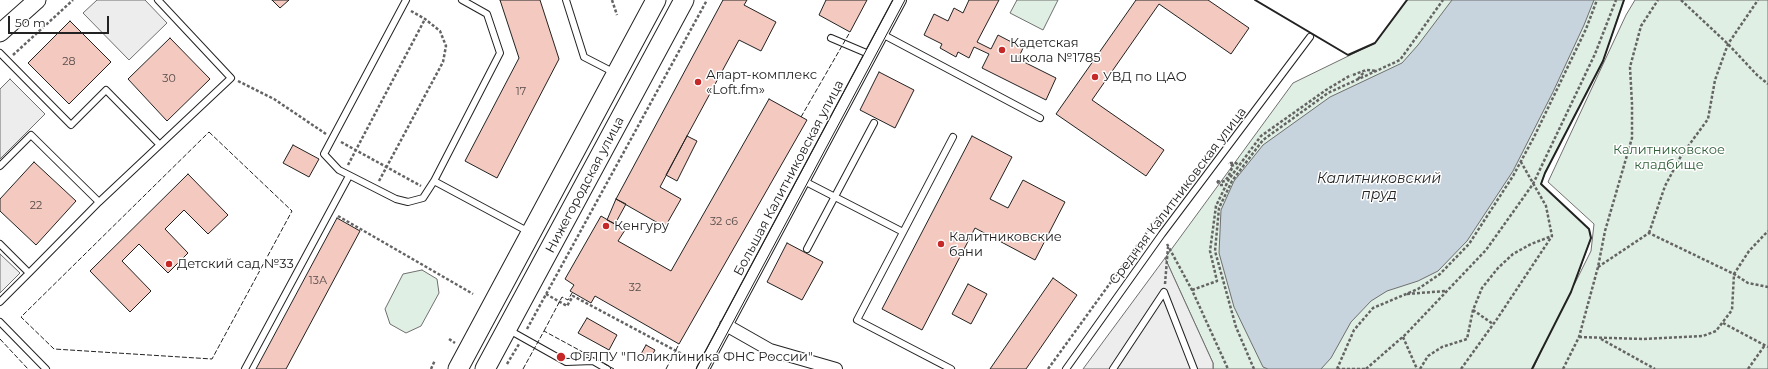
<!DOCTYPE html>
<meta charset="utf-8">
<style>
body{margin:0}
#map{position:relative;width:1768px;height:369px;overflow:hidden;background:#fff;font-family:Montserrat,sans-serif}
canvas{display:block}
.scale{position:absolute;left:8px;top:16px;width:101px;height:18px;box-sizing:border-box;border:2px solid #222;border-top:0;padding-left:5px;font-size:12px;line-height:14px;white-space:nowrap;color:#222;-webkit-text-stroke:3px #fff;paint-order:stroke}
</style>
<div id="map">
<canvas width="1768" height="369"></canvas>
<div class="scale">50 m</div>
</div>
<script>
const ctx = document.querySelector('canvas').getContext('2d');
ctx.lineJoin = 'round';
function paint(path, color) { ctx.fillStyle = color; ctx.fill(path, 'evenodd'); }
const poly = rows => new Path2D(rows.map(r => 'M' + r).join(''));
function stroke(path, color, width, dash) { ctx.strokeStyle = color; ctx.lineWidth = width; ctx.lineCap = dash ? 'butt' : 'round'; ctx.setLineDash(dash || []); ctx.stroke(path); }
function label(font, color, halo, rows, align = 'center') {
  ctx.font = font + ' Montserrat,sans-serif'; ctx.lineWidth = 3; ctx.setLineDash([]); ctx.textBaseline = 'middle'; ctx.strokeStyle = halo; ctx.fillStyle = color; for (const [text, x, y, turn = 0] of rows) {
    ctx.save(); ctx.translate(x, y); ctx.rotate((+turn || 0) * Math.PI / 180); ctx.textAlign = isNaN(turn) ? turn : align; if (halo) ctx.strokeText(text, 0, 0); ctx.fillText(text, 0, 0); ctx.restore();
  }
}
const green = poly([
 [1017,0,1058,0,1043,30,1010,13,1017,0],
 [1407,0,1624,0,1603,61,1545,173,1541,184,1589,229,1591,238,1574,285,1591,251,1594,224,1548,182,1626,15,1635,0,1768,0,1768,369,1533,369,1543,347,1532,369,1213,369,1213,363,1165,258,1293,83,1375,43,1407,0],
 [422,270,437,279,439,293,421,326,406,333,390,324,385,309,403,274,422,270]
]);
const parking = poly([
 [97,0,145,0,167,23,129,60,83,13,97,0],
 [10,79,45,114,0,159,0,89,10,79],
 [0,254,20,273,0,293,0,254],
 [1165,258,1213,363,1213,369,1083,369,1165,258]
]);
const water = poly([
 [1452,0,1594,0,1584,25,1553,92,1513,171,1467,241,1438,271,1418,281,1387,291,1371,301,1351,322,1331,358,1321,369,1268,369,1263,367,1234,307,1219,253,1221,210,1234,181,1263,145,1330,97,1402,63,1418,45,1452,0]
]);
const building = poly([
 [272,0,289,0,280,8,272,0],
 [500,0,540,0,559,59,497,178,465,161,519,58,500,0],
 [723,0,747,0,744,5,776,22,761,51,739,40,687,136,660,187,681,199,665,227,616,199,723,0],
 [826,0,867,0,850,32,819,15,826,0],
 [969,0,999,0,977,42,991,49,998,35,1023,48,1018,59,1056,78,1046,100,982,68,989,54,974,47,969,58,958,52,956,57,940,48,942,44,924,35,934,14,948,21,954,8,963,13,969,0],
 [1136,0,1208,0,1249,28,1231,54,1159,4,1092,100,1164,150,1146,176,1056,114,1136,0],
 [70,21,111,62,69,104,28,63,70,21],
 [170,38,210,79,167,121,128,79,170,38],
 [879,72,914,90,895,128,860,110,879,72],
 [769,99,807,120,679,344,595,296,591,303,570,291,574,285,565,279,601,216,625,230,618,241,671,271,769,99],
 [687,136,697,141,677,181,666,175,687,136],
 [972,136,1012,157,990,199,1008,208,1023,180,1065,202,1035,260,975,228,922,330,882,309,972,136],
 [293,145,319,159,309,177,283,163,293,145],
 [34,162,76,201,36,245,0,211,0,199,34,162],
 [188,174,228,215,208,234,184,210,165,229,188,253,168,273,139,244,122,261,151,291,130,312,90,271,188,174],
 [616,199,626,204,615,224,607,220,616,199],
 [337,218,360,231,286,369,256,369,337,218],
 [787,243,823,262,802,300,767,282,787,243],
 [1053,278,1077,295,1026,369,990,369,1053,278],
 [968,284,987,294,971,324,952,314,968,284],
 [587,318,617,335,609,350,578,333,587,318],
 [646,345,655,350,650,359,641,354,646,345]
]);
const path = poly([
 [612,0,617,15],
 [1681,0,1728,44,1757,75,1768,84],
 [13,55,73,0],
 [1353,75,1366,70,1377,71],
 [1358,79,1365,71],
 [238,81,274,99,326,134],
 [341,142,421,186],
 [1230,163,1236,163,1239,166],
 [348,165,425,19],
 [379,181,443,62,446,46,440,31,425,19,411,11],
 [1217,181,1221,182,1225,181,1228,177,1233,166,1229,163],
 [1217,181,1220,185,1226,185],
 [338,216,473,294],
 [1649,233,1665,186,1681,156,1708,119,1715,80,1728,44,1758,0],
 [1167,244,1192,290,1228,369],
 [1598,267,1649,233,1734,274,1748,283,1768,287],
 [1165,284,1168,247],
 [1192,290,1217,281,1210,251,1216,206,1229,179,1261,136,1326,90,1351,75],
 [546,294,567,306,573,296,695,361],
 [1407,294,1446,291],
 [1473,310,1493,324],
 [1723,323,1768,347],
 [527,329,707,0],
 [1403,337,1417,369],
 [1579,337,1643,339,1703,336,1716,331,1732,310,1734,274,1749,251,1768,231],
 [449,339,455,343],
 [1601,339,1655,369],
 [507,364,519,344],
 [431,369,435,360],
 [1048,369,1158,217],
 [1254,369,1236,327,1215,251,1219,208,1232,181,1263,140,1328,93,1400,60,1443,0],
 [1337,369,1354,330,1373,308,1418,289,1440,274,1469,244,1513,176,1534,137,1586,29,1597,0],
 [1337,369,1367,369],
 [1366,369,1406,334,1486,250,1533,184,1595,54,1616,0],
 [1420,369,1428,356,1442,347,1467,339,1473,310,1482,288,1498,268,1513,254,1531,244,1552,236],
 [1461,369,1497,319,1552,236,1546,206,1521,162],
 [1563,369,1579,337,1598,267,1605,231,1632,138,1632,104,1630,67,1641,26,1658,0],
 [1748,369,1765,345]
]);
const lane = poly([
 [406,0,324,154,339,170,396,199,408,202,423,198,434,181,529,232],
 [566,0,584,57,615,73],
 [882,34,1040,118],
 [831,38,871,55],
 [0,53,71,125,106,90,159,144],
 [0,166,31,135,99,202,29,273,0,244],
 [434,181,500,53,487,14,462,0],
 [804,181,903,232],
 [99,202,231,78,158,0],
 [807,249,874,123],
 [0,302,29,273],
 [0,322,46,369],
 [509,330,566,362,593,361,607,369],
 [245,369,349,176],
 [951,369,857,320,953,137],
 [1066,369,1162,234,1310,37],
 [1113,369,1164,292,1194,369]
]);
const street = poly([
 [726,325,770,350,836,369],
 [703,369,900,0]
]);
const secondary = poly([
 [0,33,37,0]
]);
const primary = poly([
 [458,369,656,0],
 [485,369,684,0]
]);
const tram = poly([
 [696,369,893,0],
 [708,369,905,0]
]);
const fence = poly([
 [801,117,850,32],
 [209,132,292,211,212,359,54,349,21,317,209,132],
 [544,331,562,297,568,300,572,293],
 [0,339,28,369],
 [523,369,544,331,614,369],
 [666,369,679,344]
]);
const wall = poly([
 [1255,0,1348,55,1375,43,1407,0],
 [1532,369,1571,292,1591,238,1589,229,1541,184,1545,173,1603,61,1624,0]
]);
const markers = [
 [1002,50,4,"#c62828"],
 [1095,77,4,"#c62828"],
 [698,82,4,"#c62828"],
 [606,226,4,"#c62828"],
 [941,244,4,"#c62828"],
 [169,264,4,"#c62828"],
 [561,357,5,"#c62828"]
];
const numberNames = [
 ["28",69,62],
 ["30",169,79],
 ["17",521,92],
 ["22",36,206],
 ["32 с6",724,222],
 ["13А",318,281],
 ["32",635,288]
];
const poiNames = [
 ["Кадетская",1010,43],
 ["школа №1785",1010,58],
 ["Апарт-комплекс",706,75],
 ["«Loft.fm»",706,90],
 ["УВД по ЦАО",1103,77],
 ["Кенгуру",614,226],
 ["Калитниковские",949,237],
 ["бани",949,252],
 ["Детский сад №33",177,264],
 ["ФГЛПУ \"Поликлиника ФНС России\"",570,357]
];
const parkNames = [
 ["Калитниковское",1669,150],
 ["кладбище",1669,165]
];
const streetNames = [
 ["Большая Калитниковская улица",789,178,-62],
 ["Нижегородская улица",585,185,-62],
 ["Средняя Калитниковская улица",1178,196,-53]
];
const waterNames = [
 ["Калитниковский",1379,179],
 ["пруд",1379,195]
];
paint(green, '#e0efe3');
stroke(green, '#6f6f6f', 1);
paint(parking, '#ededed');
stroke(parking, '#6f6f6f', 1);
paint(water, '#c7d3dd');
stroke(water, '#6f6f6f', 1);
paint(building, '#f3c9c0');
stroke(building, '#222', 1);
stroke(lane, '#222', 8);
stroke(street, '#222', 14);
stroke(secondary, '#222', 19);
stroke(primary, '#222', 21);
stroke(path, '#646464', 2.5, [3, 2]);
stroke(lane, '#fff', 6);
stroke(street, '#fff', 12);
stroke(secondary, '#fff', 17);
stroke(primary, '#fff', 19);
stroke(tram, '#222', 1);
stroke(fence, '#222', 1, [5, 2]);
stroke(wall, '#222', 2);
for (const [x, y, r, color] of markers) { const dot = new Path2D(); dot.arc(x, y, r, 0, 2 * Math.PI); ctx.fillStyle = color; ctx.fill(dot); stroke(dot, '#fff', 1.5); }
label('11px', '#564c4a', null, numberNames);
label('13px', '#222', '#fff', poiNames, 'left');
label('13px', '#2f5e38', '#fff', parkNames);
label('13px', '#222', '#fff', streetNames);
label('italic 14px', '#222', '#fff', waterNames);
</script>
